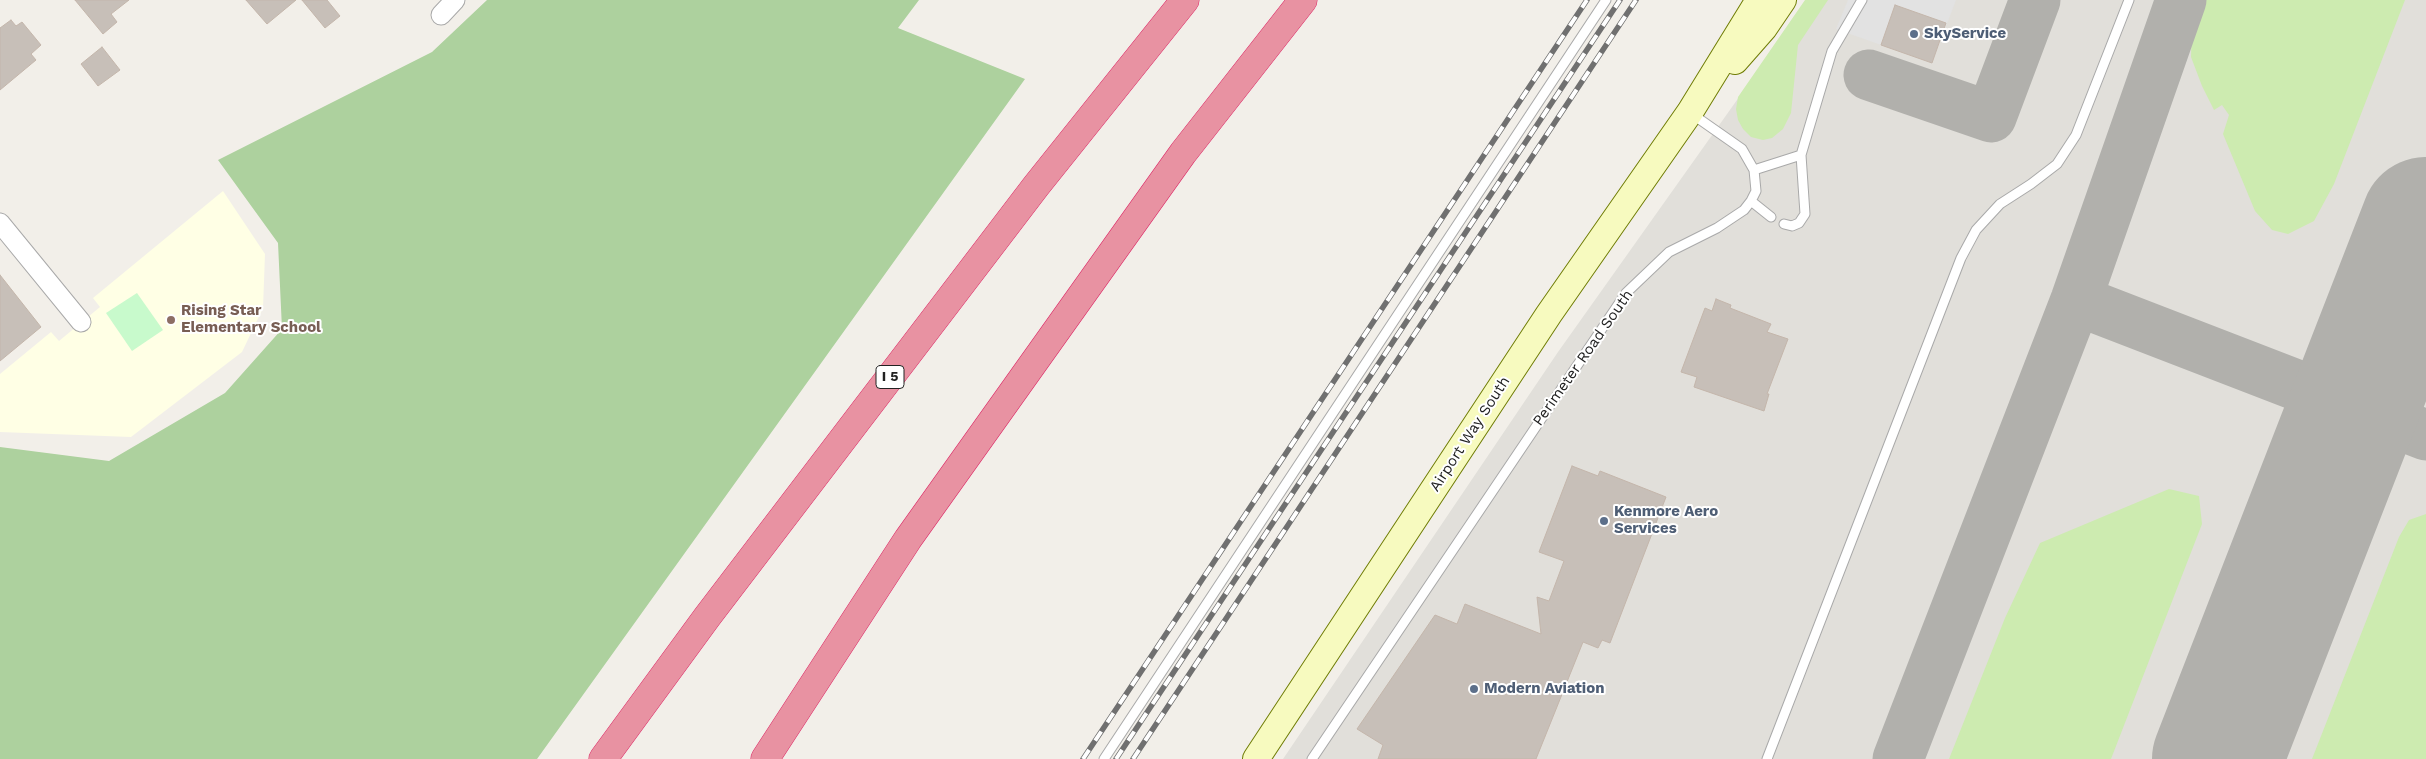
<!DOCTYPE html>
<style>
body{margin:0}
canvas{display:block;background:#f2efe9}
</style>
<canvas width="2426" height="759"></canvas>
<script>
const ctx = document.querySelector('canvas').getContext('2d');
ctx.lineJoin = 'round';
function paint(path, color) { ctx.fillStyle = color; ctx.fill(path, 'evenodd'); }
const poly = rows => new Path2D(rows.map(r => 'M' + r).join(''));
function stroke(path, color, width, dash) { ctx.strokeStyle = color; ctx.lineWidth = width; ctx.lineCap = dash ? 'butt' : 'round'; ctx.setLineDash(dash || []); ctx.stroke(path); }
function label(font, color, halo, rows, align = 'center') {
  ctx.font = font + ' "Work Sans",sans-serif'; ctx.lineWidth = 4; ctx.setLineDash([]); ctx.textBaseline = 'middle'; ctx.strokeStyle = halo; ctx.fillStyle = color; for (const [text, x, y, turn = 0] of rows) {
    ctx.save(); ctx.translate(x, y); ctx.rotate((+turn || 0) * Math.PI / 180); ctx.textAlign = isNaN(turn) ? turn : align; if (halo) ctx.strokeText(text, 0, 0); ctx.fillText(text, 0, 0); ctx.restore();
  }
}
const education = poly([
 [223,191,265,254,263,308,242,352,131,437,0,432,0,374,51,332,59,341,100,307,93,298]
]);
const airport = poly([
 [1808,0,2426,0,2426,759,1283,759,1558,352]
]);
const grass = poly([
 [1805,0,1828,0,1798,45,1791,113,1783,129,1772,138,1763,140,1751,137,1743,129,1738,120,1736,109,1738,97],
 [2199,0,2405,0,2334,184,2314,221,2288,234,2272,230,2255,211,2223,134,2229,115,2222,105,2214,110,2202,86,2191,57,2192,18],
 [2169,489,2199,496,2202,524,2111,759,1949,759,2005,618,2040,543],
 [2426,514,2426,759,2312,759,2399,537,2409,520]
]);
const forest = poly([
 [487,0,919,0,898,28,1025,79,537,759,0,759,0,447,109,461,225,393,282,329,278,243,218,160,432,52]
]);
const park = poly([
 [137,293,163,330,132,351,106,313]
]);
const parking = poly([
 [1848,0,1956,0,1932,63,1836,29]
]);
const taxiway = poly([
 [1869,75,1991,117,2035,0],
 [2076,300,2426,435],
 [1898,759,2076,300,2181,0]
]);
const runway = poly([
 [2217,759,2426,222]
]);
const building = poly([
 [75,0,129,0,111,14,117,22,103,34,75,0],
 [246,0,296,0,267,24,246,0],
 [302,0,327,0,340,16,325,28,302,0],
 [1895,5,1946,23,1932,63,1881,45,1895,5],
 [11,20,16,26,22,22,41,45,31,54,36,60,0,90,0,28,11,20],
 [102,47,120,70,98,86,81,64,102,47],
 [0,275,41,327,0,361,0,275],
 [1716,299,1731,305,1730,308,1771,324,1767,332,1788,339,1767,394,1769,394,1764,411,1694,387,1697,377,1681,372,1705,308,1712,311,1716,299],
 [1572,466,1598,476,1600,471,1666,497,1610,643,1602,640,1598,648,1583,642,1536,759,1378,759,1383,745,1357,729,1435,615,1457,624,1465,604,1541,634,1537,597,1549,601,1564,561,1539,552,1572,466]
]);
const service = poly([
 [1754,170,1801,155,1832,51,1862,0],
 [1751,201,1771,217],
 [1784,224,1792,226,1799,223,1805,214,1801,155],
 [1104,759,1606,0],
 [1312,759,1626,293,1669,252,1717,228,1744,210,1751,201,1756,191,1754,170,1742,149,1692,114],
 [1767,759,1961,258,1976,230,2000,204,2031,184,2057,164,2076,135,2129,0]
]);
const minor = poly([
 [441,15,455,0],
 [0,223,81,322]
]);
const secondary = poly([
 [1735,61,1764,28,1783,0],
 [1256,759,1549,314,1690,112,1759,0]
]);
const motorway = poly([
 [603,759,707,617,1036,186,1185,0],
 [765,759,908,539,1183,153,1303,0]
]);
const rail = poly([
 [1083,759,1587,0],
 [1116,759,1620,0],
 [1133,759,1636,0]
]);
const markers = [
 [1914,34,5,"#5c6f8a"],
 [171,320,5,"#8d6e63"],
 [1604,521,5,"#5c6f8a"],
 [1474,689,5,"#5c6f8a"]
];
const shields = [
 [890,377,28]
];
const shieldNames = [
 ["I 5",890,377]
];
const serviceNames = [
 ["SkyService",1924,34],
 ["Kenmore Aero",1614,512],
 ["Services",1614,529],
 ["Modern Aviation",1484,689]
];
const educationNames = [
 ["Rising Star",181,311],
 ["Elementary School",181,328]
];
const streetNames = [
 ["Perimeter Road South",1583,358,-55],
 ["Airport Way South",1470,434,-57]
];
paint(education, '#ffffe5');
paint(airport, '#e1dfda');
paint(grass, '#cdebb0');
paint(forest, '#add19e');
paint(park, '#c8facc');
paint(parking, '#e2e2e2');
stroke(taxiway, '#b1b0ac', 51);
stroke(runway, '#b1b0ac', 130);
paint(building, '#c7bfb8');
stroke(building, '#c4b6ab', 1);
stroke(service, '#a9a9a9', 11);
stroke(minor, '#a9a9a9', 21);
stroke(secondary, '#707d05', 28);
stroke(motorway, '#dc2a67', 29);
stroke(service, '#fff', 9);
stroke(minor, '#fff', 19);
stroke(secondary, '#f7fabf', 26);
stroke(motorway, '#e892a2', 28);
stroke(rail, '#707070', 5.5);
stroke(rail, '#fff', 4, [11]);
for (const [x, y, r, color] of markers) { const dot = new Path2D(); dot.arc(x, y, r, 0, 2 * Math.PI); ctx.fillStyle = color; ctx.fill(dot); stroke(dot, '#fff', 2); }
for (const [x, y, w] of shields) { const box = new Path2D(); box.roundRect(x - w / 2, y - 11.5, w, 23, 4); ctx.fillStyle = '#fff'; ctx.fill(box); stroke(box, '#222', 1); }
label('bold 14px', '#222', null, shieldNames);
label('bold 15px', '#4e5e75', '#fff', serviceNames, 'left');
label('bold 15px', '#785e54', '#fff', educationNames, 'left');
label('15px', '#222', '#fff', streetNames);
</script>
